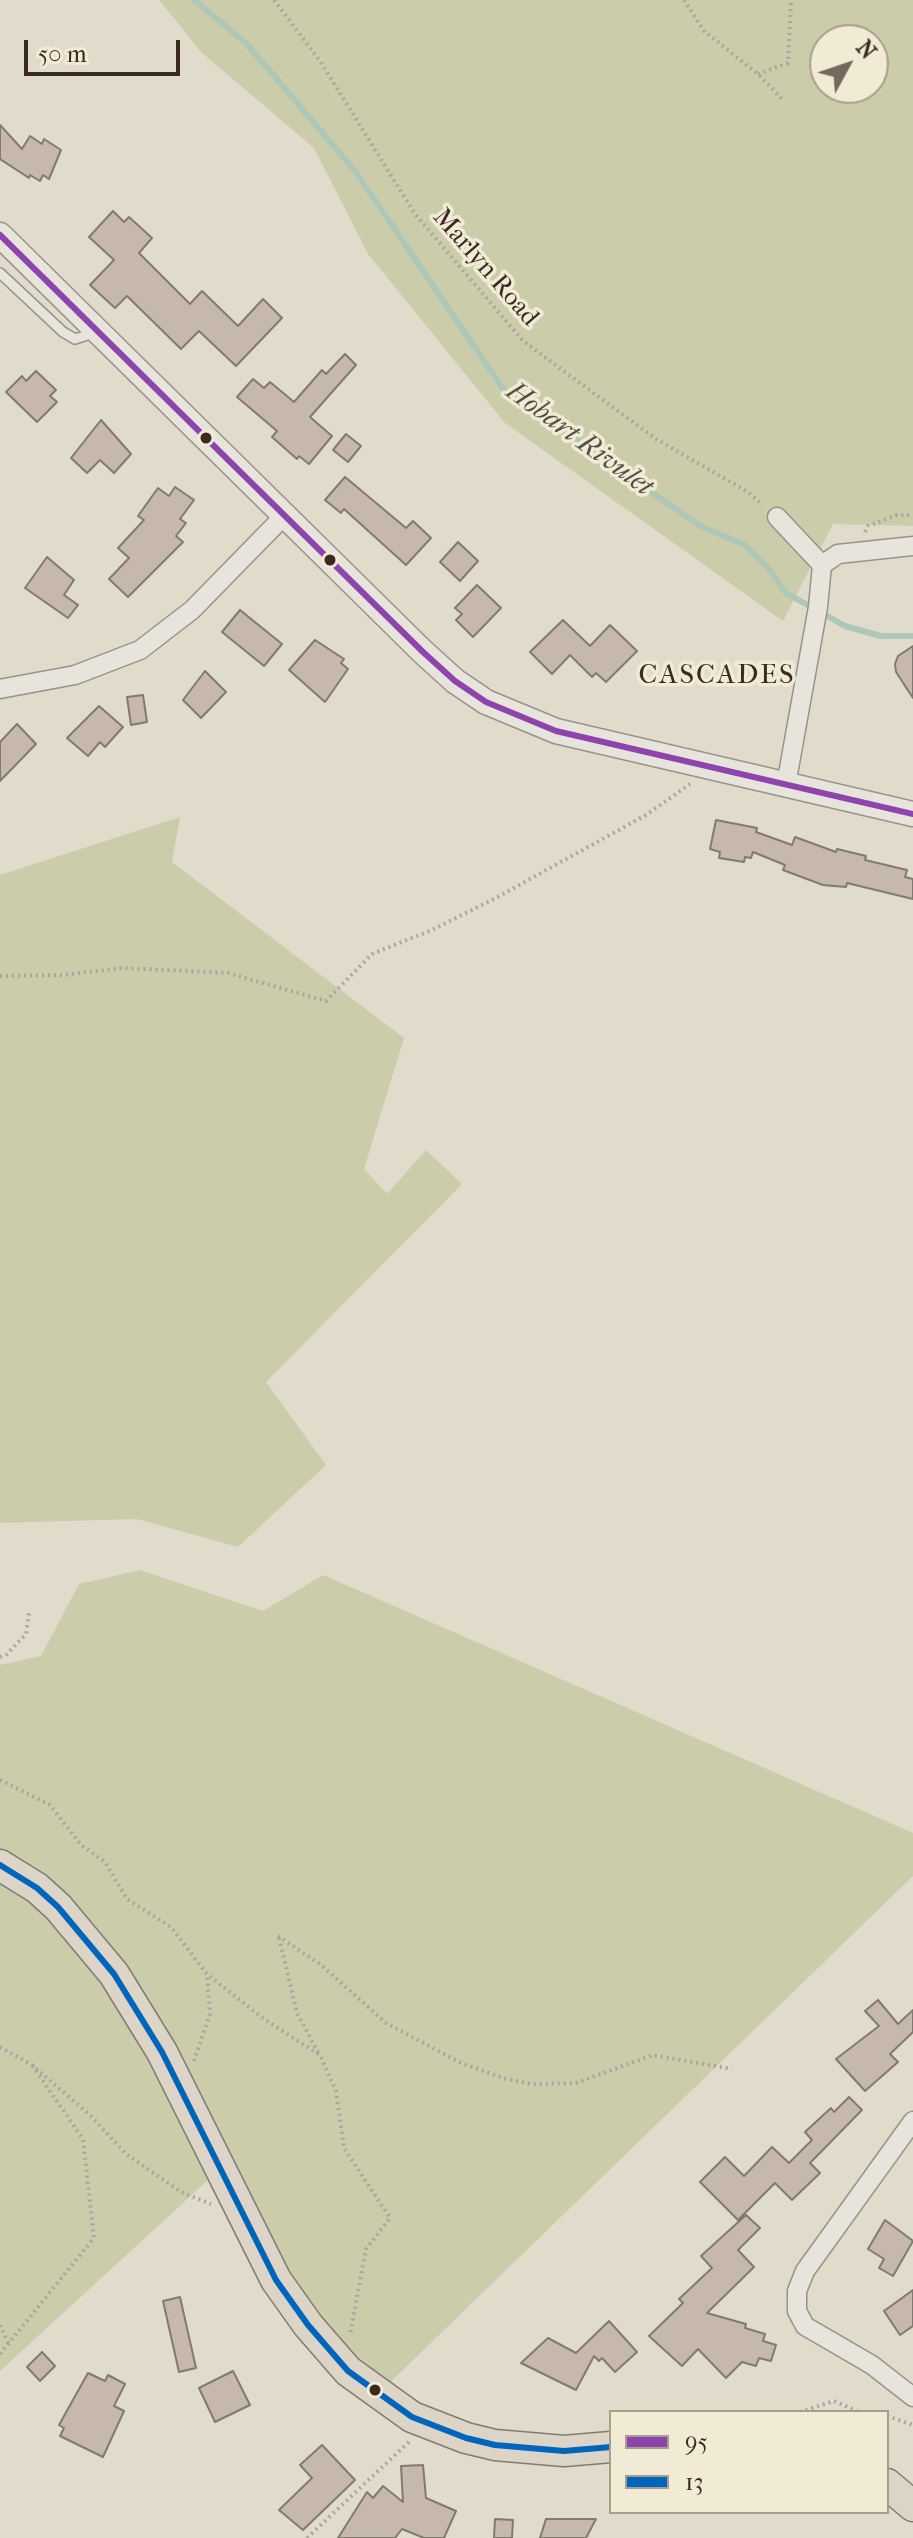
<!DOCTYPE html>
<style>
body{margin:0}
#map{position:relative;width:913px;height:2538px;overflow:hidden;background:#e0dbca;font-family:"IM FELL French Canon",serif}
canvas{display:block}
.legend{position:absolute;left:609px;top:2410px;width:280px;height:104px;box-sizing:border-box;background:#f1ebd6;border:2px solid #a89e8d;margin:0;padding:10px 14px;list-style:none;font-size:24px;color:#3b2a20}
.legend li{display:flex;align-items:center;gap:16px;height:40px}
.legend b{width:40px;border:2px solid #a89e8d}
.north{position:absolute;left:809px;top:24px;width:80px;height:80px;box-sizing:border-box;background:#f1ebd6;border:2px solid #a89e8d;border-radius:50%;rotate:50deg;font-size:22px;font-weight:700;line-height:32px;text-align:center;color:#3b2a20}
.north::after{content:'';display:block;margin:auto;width:28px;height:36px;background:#75685c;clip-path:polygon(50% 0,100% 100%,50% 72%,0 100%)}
.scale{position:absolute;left:24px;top:40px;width:156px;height:36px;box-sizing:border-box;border:4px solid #3b2a20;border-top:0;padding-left:10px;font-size:24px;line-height:28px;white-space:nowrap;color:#3b2a20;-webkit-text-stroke:6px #f1ebd6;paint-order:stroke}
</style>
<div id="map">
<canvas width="913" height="2538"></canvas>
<ul class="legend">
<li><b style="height:10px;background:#8e44ad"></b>95</li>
<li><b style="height:10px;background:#0065bd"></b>13</li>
</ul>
<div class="north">N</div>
<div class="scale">50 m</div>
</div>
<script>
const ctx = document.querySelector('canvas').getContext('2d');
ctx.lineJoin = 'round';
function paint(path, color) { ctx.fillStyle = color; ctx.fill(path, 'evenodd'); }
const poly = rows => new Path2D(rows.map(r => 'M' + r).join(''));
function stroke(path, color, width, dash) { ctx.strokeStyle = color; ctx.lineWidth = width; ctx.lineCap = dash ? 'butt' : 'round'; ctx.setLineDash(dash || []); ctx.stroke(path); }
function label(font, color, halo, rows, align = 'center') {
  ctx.font = font + ' "IM FELL French Canon",serif'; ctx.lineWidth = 7; ctx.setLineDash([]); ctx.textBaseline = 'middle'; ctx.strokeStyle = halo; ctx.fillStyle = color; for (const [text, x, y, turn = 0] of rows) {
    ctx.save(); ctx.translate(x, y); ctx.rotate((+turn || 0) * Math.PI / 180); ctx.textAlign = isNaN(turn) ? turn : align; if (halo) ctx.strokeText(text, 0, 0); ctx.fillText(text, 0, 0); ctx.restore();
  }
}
const green = poly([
 [159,0,913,0,913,526,833,524,783,621,505,423,368,254,314,148,202,53],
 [825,40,873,40,873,88,825,88],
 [180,817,172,862,404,1038,364,1169,387,1194,426,1150,462,1184,266,1382,326,1465,238,1547,137,1519,0,1523,0,875],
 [140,1570,263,1611,323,1575,913,1833,913,1876,377,2395,348,2371,220,2169,0,2371,0,1665,41,1656,79,1584]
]);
const stream = poly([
 [194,0,247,44,355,171,504,390,702,527,743,544,767,566,786,593,845,626,881,636,913,636]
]);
const building = poly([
 [0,125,22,149,30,136,42,144,44,139,61,150,49,179,43,175,40,181,30,175,29,178,0,159,0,125],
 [113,211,124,222,129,217,152,238,139,253,190,304,202,291,238,326,263,299,282,318,236,366,199,331,181,349,127,296,115,308,90,285,114,260,89,237,113,211],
 [345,354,356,365,310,417,332,436,309,464,299,456,297,459,272,437,277,431,237,397,253,379,264,388,270,382,294,402,322,370,326,374,345,354],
 [36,371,56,390,50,396,57,402,37,422,6,392,22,376,26,381,36,371],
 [101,420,131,454,114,473,100,460,87,473,71,458,101,420],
 [346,434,361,446,348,462,333,450,346,434],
 [345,477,406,528,413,521,431,538,406,565,344,509,341,513,325,500,345,477],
 [175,487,194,500,180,519,186,523,176,536,183,542,128,597,109,579,129,558,118,548,144,520,138,516,158,488,169,496,175,487],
 [458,542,478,561,460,581,440,562,458,542],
 [47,557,74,580,64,595,78,605,68,618,25,588,47,557],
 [477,585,501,608,473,637,456,620,462,614,455,608,477,585],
 [240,610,282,644,264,666,222,632,240,610],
 [563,620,590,646,610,625,637,651,606,682,596,673,592,677,570,655,552,674,530,652,563,620],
 [315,640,344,659,341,663,348,669,325,702,289,670,315,640],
 [913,646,913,698,896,672,895,664,898,656,913,646],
 [205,671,226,692,201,718,183,700,205,671],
 [143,695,147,722,131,725,127,697,143,695],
 [99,706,123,727,105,747,100,742,88,756,67,738,99,706],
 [17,724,36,744,0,781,0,742,17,724],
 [716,820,757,828,756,832,792,845,795,837,836,852,837,849,866,856,865,860,907,870,905,877,913,879,913,899,847,883,846,887,823,885,783,870,785,865,753,852,751,858,745,857,744,862,719,858,720,852,710,849,716,820],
 [878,2000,898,2024,913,2010,913,2032,890,2054,898,2062,865,2091,836,2059,879,2026,865,2011,878,2000],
 [849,2097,862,2110,810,2163,820,2173,792,2200,775,2183,738,2220,700,2182,725,2157,744,2176,772,2147,789,2163,812,2140,805,2132,831,2108,834,2112,849,2097],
 [746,2215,760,2228,738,2250,754,2267,707,2313,746,2324,745,2328,765,2334,763,2341,776,2345,771,2361,759,2358,756,2366,742,2362,726,2378,698,2349,682,2366,649,2336,683,2303,679,2299,712,2268,701,2256,746,2215],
 [885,2220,913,2241,893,2276,879,2268,884,2259,868,2249,885,2220],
 [913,2290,913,2326,900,2335,884,2311,913,2290],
 [180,2297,196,2368,179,2372,163,2301,180,2297],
 [609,2321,637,2352,615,2372,602,2358,599,2361,594,2356,576,2390,521,2363,548,2338,576,2353,609,2321],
 [42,2352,55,2366,40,2381,27,2367,42,2352],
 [233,2371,250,2405,215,2422,199,2388,233,2371],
 [88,2373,105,2381,108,2375,125,2384,114,2406,124,2411,103,2457,60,2436,64,2428,59,2425,88,2373],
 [322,2445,355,2480,303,2530,279,2510,312,2478,300,2465,322,2445],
 [423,2465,426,2498,456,2511,444,2538,424,2538,402,2529,395,2538,338,2538,367,2492,373,2498,383,2486,403,2502,401,2466,423,2465],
 [495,2519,513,2520,512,2538,494,2538,495,2519],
 [546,2519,596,2519,586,2538,540,2538,546,2519]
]);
const path = poly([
 [274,0,320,61,415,214,523,341,656,439,748,492,763,505],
 [684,0,704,31,758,74,783,100],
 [758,74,788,63,791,0],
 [865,532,868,526,897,515,913,515],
 [0,976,63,975,122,968,228,973,326,1001,372,954,432,930,494,899,646,815,690,784],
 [0,1657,7,1654,26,1634,29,1613],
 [0,1780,50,1805,81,1845,105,1862,127,1899,171,1927,207,1974,264,2019,320,2055,336,2091,344,2148,390,2218,366,2249,350,2335],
 [278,1936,320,1964,386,2023,461,2063,503,2078,531,2084,576,2083,653,2055,732,2069],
 [279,1938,297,2013,319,2054],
 [0,2047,32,2065,91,2116,126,2154,181,2192,211,2204],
 [194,2061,210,2014,207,1974],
 [0,2325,9,2345],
 [0,2354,94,2238,83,2139,32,2065],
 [800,2412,834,2401,859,2412],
 [887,2416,913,2425],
 [307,2538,410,2441]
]);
const service = poly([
 [0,273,63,332,75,339,94,333]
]);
const minor = poly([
 [777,517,822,565],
 [0,689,75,675,140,650,192,610,283,517],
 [786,785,818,607,822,565,838,554,913,546],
 [913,2121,805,2271,797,2291,797,2311,805,2326,872,2365,913,2397]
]);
const tertiary = poly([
 [0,235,423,652,455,681,486,702,556,731,913,814]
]);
const primary = poly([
 [0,1865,37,1888,58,1907,114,1974,162,2052,276,2280,308,2325,348,2371,412,2417,466,2438,495,2445,564,2451,611,2447],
 [887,2484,913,2506]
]);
const bus1 = poly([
 [0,235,423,652,455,681,486,702,556,731,913,814]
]);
const bus2 = poly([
 [0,1865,37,1888,58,1907,114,1974,162,2052,276,2280,308,2325,348,2371,412,2417,466,2438,495,2445,564,2451,611,2447]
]);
const markers = [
 [206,438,7,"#3b2a20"],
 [330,560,7,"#3b2a20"],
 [375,2390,7,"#3b2a20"]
];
const streetNames = [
 ["Marlyn Road",485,268,49]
];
const waterNames = [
 ["Hobart Rivulet",579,440,36]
];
const neighbourhoodNames = [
 ["CASCADES",717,676]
];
paint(green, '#cbcdaa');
stroke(stream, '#aec7b6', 6);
paint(building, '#c7b8ad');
stroke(building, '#807b71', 2);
stroke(service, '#989388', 12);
stroke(minor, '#989388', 21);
stroke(tertiary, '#989388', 27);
stroke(primary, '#807b71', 33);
stroke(path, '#a9a59e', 4, [2, 4]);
stroke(service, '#e7e4dc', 9);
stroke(minor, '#e7e4dc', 18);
stroke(tertiary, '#e7e4dc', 24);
stroke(primary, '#dbd4c7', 30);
stroke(bus1, '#8e44ad', 6);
stroke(bus2, '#0065bd', 6);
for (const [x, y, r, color] of markers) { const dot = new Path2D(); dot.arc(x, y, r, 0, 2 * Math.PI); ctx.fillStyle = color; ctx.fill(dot); stroke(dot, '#f1ebd6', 3); }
label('26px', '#3b2a20', '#f1ebd6', streetNames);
label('italic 28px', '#524f43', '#f1ebd6', waterNames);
ctx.letterSpacing = '2px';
label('28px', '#3b2a20', '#f1ebd6', neighbourhoodNames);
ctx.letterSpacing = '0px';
</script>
